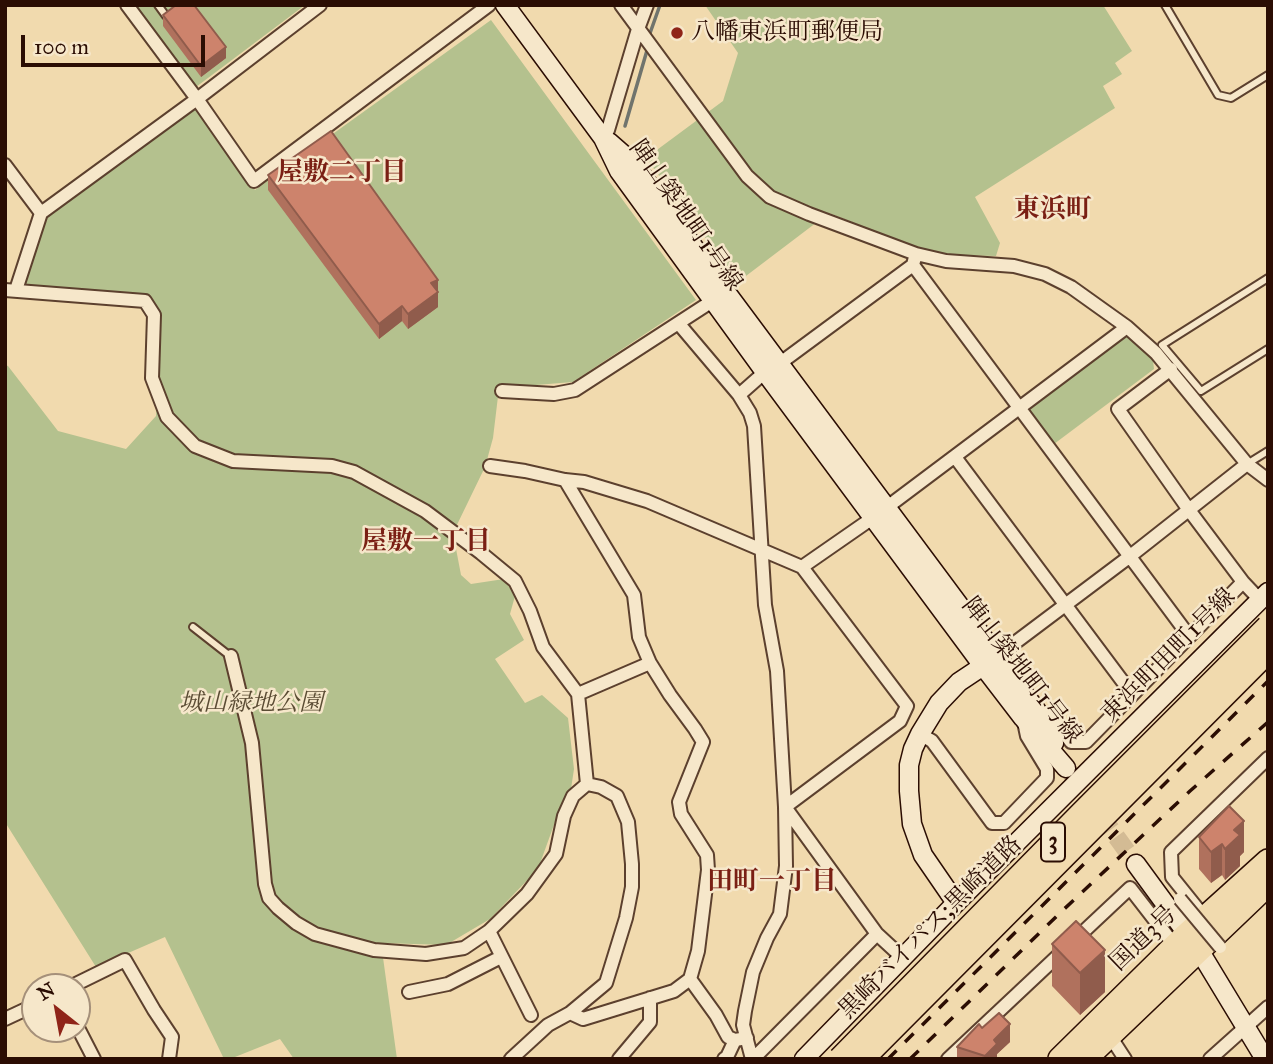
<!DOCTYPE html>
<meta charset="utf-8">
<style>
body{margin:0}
#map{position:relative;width:1273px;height:1064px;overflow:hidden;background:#f1daae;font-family:"IM FELL Great Primer",serif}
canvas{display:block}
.frame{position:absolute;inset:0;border:7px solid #2b0d03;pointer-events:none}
.north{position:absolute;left:21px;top:973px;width:70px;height:70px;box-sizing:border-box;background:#f6e7ca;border:2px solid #a5907a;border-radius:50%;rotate:329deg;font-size:19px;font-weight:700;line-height:28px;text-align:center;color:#2b0d03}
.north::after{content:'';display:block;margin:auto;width:24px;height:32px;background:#8f2418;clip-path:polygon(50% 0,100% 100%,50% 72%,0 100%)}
.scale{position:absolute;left:21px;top:35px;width:184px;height:32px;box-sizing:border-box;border:4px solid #2b0d03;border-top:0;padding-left:9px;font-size:21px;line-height:24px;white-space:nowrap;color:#2b0d03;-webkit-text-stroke:5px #f6e7ca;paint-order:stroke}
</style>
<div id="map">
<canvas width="1273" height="1064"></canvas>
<div class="frame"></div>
<div class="north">N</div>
<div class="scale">100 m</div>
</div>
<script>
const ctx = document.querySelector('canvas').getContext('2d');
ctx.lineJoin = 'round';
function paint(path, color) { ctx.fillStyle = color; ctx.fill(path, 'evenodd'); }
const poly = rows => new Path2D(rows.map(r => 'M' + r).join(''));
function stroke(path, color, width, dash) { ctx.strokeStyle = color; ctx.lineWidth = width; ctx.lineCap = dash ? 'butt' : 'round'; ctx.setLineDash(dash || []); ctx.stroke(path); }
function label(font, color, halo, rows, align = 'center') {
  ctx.font = font + ' "IM FELL Great Primer","Noto Serif JP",serif'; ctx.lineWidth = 5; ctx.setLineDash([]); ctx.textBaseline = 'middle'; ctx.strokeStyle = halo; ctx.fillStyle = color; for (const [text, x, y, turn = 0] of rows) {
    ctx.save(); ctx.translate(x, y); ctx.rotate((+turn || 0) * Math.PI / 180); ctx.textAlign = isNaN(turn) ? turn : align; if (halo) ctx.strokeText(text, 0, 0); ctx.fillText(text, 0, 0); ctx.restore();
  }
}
const green = poly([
 [136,5,305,5,196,87],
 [705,5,1103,5,1132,51,1115,63,1122,74,1103,86,1115,108,975,197,1000,243,996,256,946,255,918,248,829,213,738,282,646,158,723,101,738,53],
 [491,20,696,300,573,382,499,388,493,438,485,467,453,533,461,575,471,584,504,579,515,596,510,614,524,640,495,659,525,703,542,695,568,718,574,769,571,789,555,822,538,869,490,919,446,945,381,943,397,1059,294,1059,280,1039,230,1059,224,1059,165,937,96,967,5,822,5,365,8,366,58,431,126,449,156,416,160,313,146,295,22,286,46,217,190,110,198,110,255,190],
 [1124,335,1133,338,1153,360,1154,369,1054,444,1026,406]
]);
const stream = poly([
 [649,36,660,5],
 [625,126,648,47]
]);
const secondaryTunnel = poly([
 [1069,771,1136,864]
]);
const lane = poly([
 [158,5,166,16],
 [1165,5,1218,95,1231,98,1268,75],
 [1268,278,1162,345,1201,391,1268,349],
 [1247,464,1268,451],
 [193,627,230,656]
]);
const street = poly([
 [127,5,197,99,254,181,489,5],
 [621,5,747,176,770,197,809,214,916,254,946,261,1014,266,1045,274,1071,287,1127,327,1156,353,1247,464,1268,480],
 [603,138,608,130,638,29,647,5],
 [5,165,41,213],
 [913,265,1189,636],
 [5,290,145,301,154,315,152,378,167,417,195,446,233,461,332,466,354,472,425,511,481,553,515,581,530,611,543,647,578,694,587,784],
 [16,290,41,213,197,99,320,5],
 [679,324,739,395,750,413,754,426,765,605,777,671,785,807,786,866,780,914,767,938,753,972,745,1011,743,1025,752,1059],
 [1171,369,1118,409,1189,510,1243,582,1260,600],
 [502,391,554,394,575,390,720,296],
 [739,395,765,372,779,364,913,265,915,257],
 [955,457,1132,694],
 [490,466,525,471,565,480,584,482,647,501,802,567,907,706,900,721,785,807,877,934,903,958],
 [565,480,634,595,639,637,650,663,670,695,695,729,703,742,679,802,681,814,707,855,708,870,698,951,690,979,716,1015,728,1037,735,1040,747,1038],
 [802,567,874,517,1127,327],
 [231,656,252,743,265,884,269,898,278,908,296,923,315,934,374,950,426,954,464,948,489,931,527,894,556,854,564,816,573,796,587,784],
 [992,660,1129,557,1247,464],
 [578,694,650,663],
 [1039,714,1053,718,1071,742,1086,742,1243,582],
 [920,734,932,741,992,823,1004,823,1047,778,1047,769,1027,736,1024,722],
 [1205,918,1172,877,1171,852,1268,758],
 [489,931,531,1015],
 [70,987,125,960,154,1010,172,1037,169,1059],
 [409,992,448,984,501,957],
 [570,1013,583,1019,674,991,690,979],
 [5,1019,35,1005],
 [77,1026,94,1059],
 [1110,1036,1125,1059],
 [511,1059,548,1025,570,1013,606,983,626,918,632,887,632,864,628,822,617,796,601,787,587,784],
 [619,1059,650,1022,650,998],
 [724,1059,727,1057,735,1040],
 [753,1059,877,934],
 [948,1059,1130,888,1175,946],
 [1210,1059,1268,1007]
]);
const secondary = poly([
 [505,5,603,138,619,171,765,372,983,666,1023,718,1066,768],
 [609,142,633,163,726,292,997,656,1039,714,1054,743],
 [1136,864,1199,950,1265,1059],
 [956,903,923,855,912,824,909,791,909,765,913,749,920,734,939,703,959,682,983,666],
 [804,1059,956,903,1268,592]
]);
const highway = poly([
 [1060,1059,1186,935,1268,861],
 [1085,1059,1268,884]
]);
const rail = poly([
 [888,1059,1268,681],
 [910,1059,1061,912,1190,791,1268,722]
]);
const streetBridge = poly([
 [1180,899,1220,947]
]);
const highwayBridge = poly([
 [840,1059,1082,813,1268,627],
 [862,1059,1268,651]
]);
const wall = poly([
 [163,15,226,58,201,77,163,26],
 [268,175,438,280,438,307,408,329,402,321,379,339,268,190],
 [1199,837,1244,852,1240,856,1240,866,1225,880,1222,875,1211,883,1199,869],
 [1052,944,1105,992,1080,1015,1052,986],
 [982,1028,1010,1042,997,1054,997,1059,957,1059,957,1047]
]);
const shadedWall = poly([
 [226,47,226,58,201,77,201,66],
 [438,280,438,307,408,329,408,314,431,283],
 [402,306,402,321,379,339,379,324],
 [1244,821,1244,852,1240,856,1240,866,1225,880,1225,849,1234,830],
 [1222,844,1222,875,1211,883,1211,852],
 [1105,950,1105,992,1080,1015,1080,973],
 [1010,1024,1010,1042,997,1054,997,1059,985,1059,985,1056,994,1040]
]);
const building = poly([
 [176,5,194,5,226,47,201,66,163,15,176,5],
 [331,131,438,280,431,283,438,292,408,314,402,306,379,324,268,175,331,131],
 [1229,806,1244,821,1234,830,1240,835,1225,849,1222,844,1211,852,1199,837,1229,806],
 [1076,921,1105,950,1080,973,1052,944,1076,921],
 [999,1013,1010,1024,994,1040,997,1044,985,1056,957,1047,979,1024,982,1028,999,1013]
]);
const markers = [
 [677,33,7,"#8f2418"]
];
const shields = [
 [1053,842,24]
];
const shieldNames = [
 ["3",1053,842]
];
const poiNames = [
 ["八幡東浜町郵便局",691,33]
];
const streetNames = [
 ["陣山築地町1号線",685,216,55],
 ["東浜町田町1号線",1169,656,-45],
 ["陣山築地町1号線",1021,671,52],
 ["黒崎バイパス;黒崎道路",931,928,-45],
 ["国道3号",1144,939,-44]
];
const parkNames = [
 ["城山緑地公園",251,704]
];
const neighbourhoodNames = [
 ["屋敷二丁目",342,174],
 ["東浜町",1053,211],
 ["屋敷一丁目",426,543],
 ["田町一丁目",772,883]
];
paint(green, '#b4c18e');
stroke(stream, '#70746d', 3.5);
stroke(secondaryTunnel, '#d3bb94', 18, [18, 9]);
stroke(lane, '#5c402e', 10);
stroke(street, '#5c402e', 16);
stroke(secondary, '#2b0d03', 21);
stroke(highway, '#2b0d03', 26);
stroke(lane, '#f6e7ca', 6);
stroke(street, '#f6e7ca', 12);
stroke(secondary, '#f6e7ca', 18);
stroke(highway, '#f1daae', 23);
stroke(rail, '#2b0d03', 3.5, [12, 12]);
stroke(streetBridge, '#5c402e', 16, []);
stroke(highwayBridge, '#2b0d03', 26, []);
stroke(streetBridge, '#f6e7ca', 12);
stroke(highwayBridge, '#f1daae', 23);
paint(wall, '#b0715d');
paint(shadedWall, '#905c4c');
paint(building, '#cd836c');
stroke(building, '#905c4c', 2);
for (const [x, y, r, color] of markers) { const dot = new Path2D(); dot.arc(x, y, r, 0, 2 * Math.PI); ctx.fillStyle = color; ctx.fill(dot); stroke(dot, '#f6e7ca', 2.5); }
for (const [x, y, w] of shields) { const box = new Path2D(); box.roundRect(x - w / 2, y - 19.5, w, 39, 5); ctx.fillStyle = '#f6e7ca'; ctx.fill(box); stroke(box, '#2b0d03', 2); }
label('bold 23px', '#2b0d03', null, shieldNames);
label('24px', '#2b0d03', '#f6e7ca', poiNames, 'left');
label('24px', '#2b0d03', '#f6e7ca', streetNames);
label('italic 24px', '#5b4c34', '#f6e7ca', parkNames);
label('bold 26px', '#7a1f14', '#f6e7ca', neighbourhoodNames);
</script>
